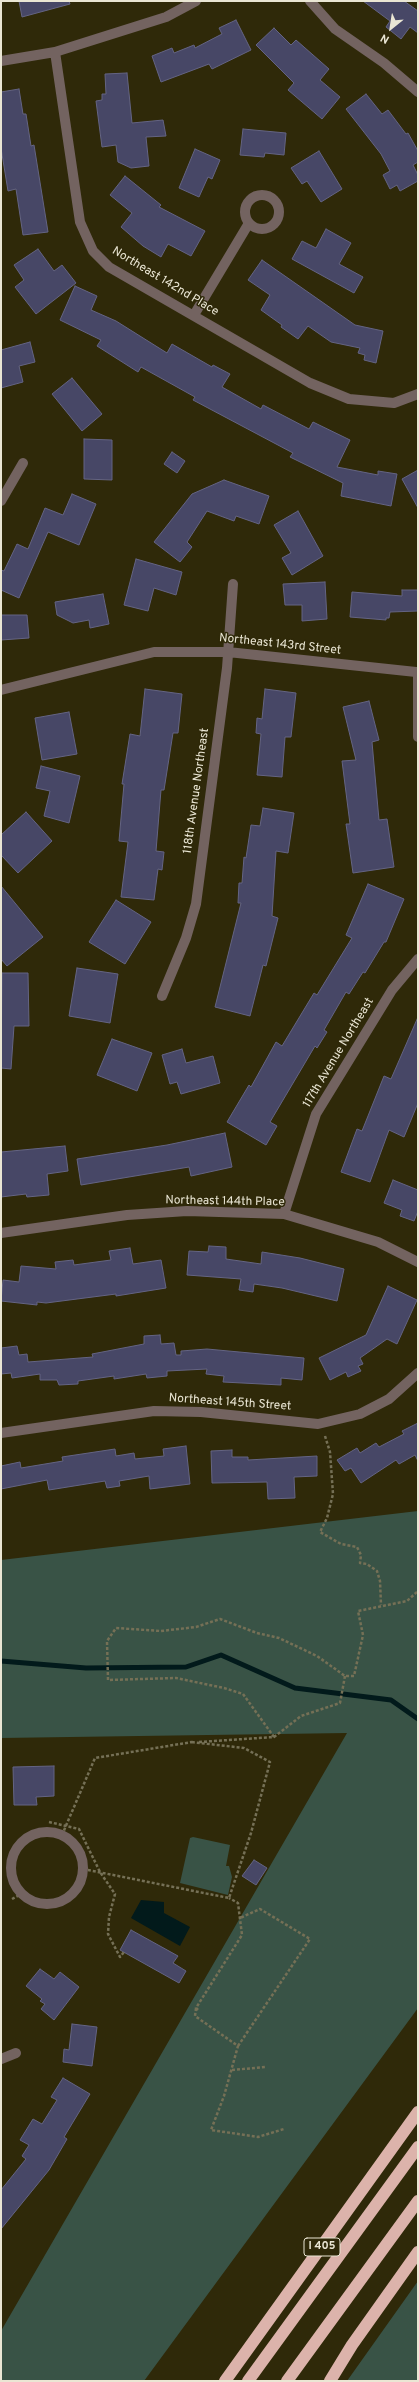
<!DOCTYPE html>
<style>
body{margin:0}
#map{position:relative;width:419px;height:2382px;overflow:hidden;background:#2f2909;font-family:Overpass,sans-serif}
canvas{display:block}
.frame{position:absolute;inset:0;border:2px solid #eae6d4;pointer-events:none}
.north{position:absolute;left:371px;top:8px;width:40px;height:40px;-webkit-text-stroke:3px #2f2909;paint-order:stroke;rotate:210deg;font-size:11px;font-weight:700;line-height:16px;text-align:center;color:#eae6d4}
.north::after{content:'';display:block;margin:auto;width:14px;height:18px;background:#eae6d4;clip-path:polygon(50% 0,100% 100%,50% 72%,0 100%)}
</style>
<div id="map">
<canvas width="419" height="2382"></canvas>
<div class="frame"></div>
<div class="north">N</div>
</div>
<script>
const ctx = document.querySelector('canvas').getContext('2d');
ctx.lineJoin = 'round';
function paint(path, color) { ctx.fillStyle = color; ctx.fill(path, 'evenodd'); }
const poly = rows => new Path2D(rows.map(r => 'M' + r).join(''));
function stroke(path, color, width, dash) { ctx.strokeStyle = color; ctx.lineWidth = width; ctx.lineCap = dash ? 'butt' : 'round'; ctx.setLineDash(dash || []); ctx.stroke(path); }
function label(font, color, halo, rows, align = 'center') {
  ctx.font = font + ' Overpass,sans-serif'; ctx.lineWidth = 3; ctx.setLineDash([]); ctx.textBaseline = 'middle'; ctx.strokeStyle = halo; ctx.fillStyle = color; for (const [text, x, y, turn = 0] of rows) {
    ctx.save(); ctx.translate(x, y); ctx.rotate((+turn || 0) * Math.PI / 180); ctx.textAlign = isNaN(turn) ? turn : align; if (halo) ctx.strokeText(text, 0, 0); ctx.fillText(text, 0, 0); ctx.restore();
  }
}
const green = poly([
 [418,1511,418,2008,144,2381,1,2381,1,2331,347,1733,1,1738,1,1560],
 [193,1837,230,1845,226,1866,229,1866,232,1877,228,1895,180,1883,190,1838],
 [418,2281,418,2381,347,2381]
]);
const water = poly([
 [141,1900,164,1902,164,1913,190,1927,180,1946,131,1918]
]);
const stream = poly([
 [1,1661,86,1668,186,1667,221,1655,295,1688,391,1700,418,1719]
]);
const building = poly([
 [19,1,69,1,70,4,22,17,19,1],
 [363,1,404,1,418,11,418,33,410,27,401,39,386,27,390,21,363,1],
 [236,20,251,50,212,69,209,64,161,82,152,56,172,48,174,53,194,45,195,48,222,34,219,28,236,20],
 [274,28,291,45,296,40,329,69,320,80,340,97,322,119,288,90,294,83,256,45,274,28],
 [127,73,132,123,163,120,166,136,146,137,149,166,131,168,118,162,116,145,102,147,96,101,102,100,102,94,106,94,105,74,127,73],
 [19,89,23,114,26,114,31,146,34,145,48,232,23,235,16,189,8,191,1,148,1,92,19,89],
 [366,94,382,114,388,110,406,134,408,133,418,151,418,162,413,165,418,175,418,181,400,191,397,185,390,189,383,175,390,171,381,154,346,109,366,94],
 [243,129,286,133,284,155,265,153,264,157,240,155,243,129],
 [195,149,220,160,212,179,208,177,199,197,179,188,195,149],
 [319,151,342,189,321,202,307,181,302,184,291,168,319,151],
 [125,176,161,205,159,207,205,231,191,256,168,244,161,257,143,246,121,227,132,213,110,195,125,176],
 [326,229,351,243,339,264,363,277,354,293,292,259,302,241,316,248,326,229],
 [38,249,54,271,62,265,76,283,36,314,15,287,24,280,14,265,38,249],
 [262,260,355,325,383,331,376,363,364,360,365,355,358,353,360,348,331,342,308,326,298,339,281,327,282,325,261,310,270,295,248,280,262,260],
 [75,286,97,296,91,310,116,321,167,353,172,344,212,367,213,365,230,374,222,387,261,409,263,405,309,429,313,422,350,440,337,467,378,475,378,471,397,474,391,506,341,496,343,483,290,457,293,453,193,400,195,397,141,367,138,372,97,346,101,340,60,320,75,286],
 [30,342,35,362,19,366,23,382,1,388,1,350,30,342],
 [72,378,102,414,82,431,52,394,72,378],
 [84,439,112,440,112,480,84,479,84,439],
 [172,452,185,461,177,473,164,464,172,452],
 [418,470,418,508,402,479,418,470],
 [224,480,269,496,259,524,236,516,234,521,207,511,187,542,192,547,180,562,154,542,192,494,224,480],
 [72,494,96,504,79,545,48,532,19,598,1,590,1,570,4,571,17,544,28,549,45,508,63,515,72,494],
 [298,511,323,556,292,575,282,558,291,553,274,525,298,511],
 [136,559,182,572,176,595,154,588,148,611,124,605,136,559],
 [325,582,327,619,302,621,302,605,285,605,283,584,325,582],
 [402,590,418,590,418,611,390,612,389,618,386,618,386,620,350,617,352,592,402,596,402,590],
 [103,594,109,624,90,628,89,620,73,623,57,615,55,602,103,594],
 [1,615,27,615,29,638,1,640,1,615],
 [145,689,182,694,178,733,173,733,164,790,161,790,156,851,164,852,162,870,158,869,154,900,121,897,128,842,119,841,124,784,122,784,130,734,140,736,145,689],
 [265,689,296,693,291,737,285,737,282,777,257,775,261,734,256,733,257,718,262,719,265,689],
 [369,701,379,740,372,742,379,820,387,819,394,867,353,873,346,824,350,824,342,761,356,760,343,707,369,701],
 [69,712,77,754,42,760,35,718,69,712],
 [41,766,80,776,69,823,44,816,50,791,36,788,41,766],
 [263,808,294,813,288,853,276,851,272,916,278,918,266,966,263,965,250,1016,215,1007,241,903,238,903,239,883,242,883,244,857,246,858,251,825,260,826,263,808],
 [26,812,52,841,18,873,1,855,1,835,26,812],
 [368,884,404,899,386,942,384,942,365,973,363,972,349,994,346,992,324,1030,327,1032,317,1048,315,1046,270,1122,277,1126,266,1145,227,1122,249,1085,251,1087,276,1042,282,1046,314,993,317,995,352,938,346,935,368,884],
 [1,886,43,937,7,966,1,959,1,886],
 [116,900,151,922,125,964,89,942,116,900],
 [77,968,118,974,110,1023,69,1016,77,968],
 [2,973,28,973,29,1026,14,1026,11,1069,1,1068,2,973],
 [418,1017,418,1103,404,1137,389,1130,370,1182,341,1172,357,1129,362,1131,384,1076,391,1079,418,1017],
 [112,1039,152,1053,137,1091,97,1075,112,1039],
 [182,1049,186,1063,213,1056,220,1083,181,1094,177,1082,170,1084,162,1055,182,1049],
 [225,1133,232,1167,191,1176,189,1167,81,1185,77,1159,167,1145,225,1133],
 [65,1146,68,1171,47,1174,49,1195,27,1197,26,1194,1,1197,1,1152,65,1146],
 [393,1180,418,1190,418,1211,414,1221,400,1216,402,1210,384,1203,393,1180],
 [209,1246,226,1247,226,1259,261,1264,262,1252,300,1258,344,1269,337,1301,282,1288,254,1284,253,1292,239,1290,241,1279,187,1275,189,1251,208,1252,209,1246],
 [130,1248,133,1264,161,1260,166,1288,116,1296,116,1294,46,1303,37,1302,37,1305,1,1301,3,1280,19,1282,21,1266,56,1269,55,1262,73,1260,74,1265,111,1260,109,1251,130,1248],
 [388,1286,417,1300,397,1344,387,1339,360,1358,363,1364,358,1366,361,1371,348,1377,346,1372,330,1380,319,1358,366,1335,388,1286],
 [160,1335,161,1344,174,1343,176,1355,181,1355,181,1351,207,1349,304,1358,302,1380,281,1378,281,1385,223,1382,224,1376,206,1374,207,1369,167,1371,167,1376,147,1378,146,1374,114,1379,114,1376,78,1381,78,1384,59,1385,57,1380,40,1380,40,1374,12,1378,11,1373,1,1374,1,1348,17,1346,19,1355,27,1354,28,1362,93,1357,92,1354,144,1344,144,1336,160,1335],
 [418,1423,418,1461,415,1455,399,1464,396,1460,361,1483,351,1468,345,1471,337,1460,357,1448,360,1453,376,1443,379,1447,404,1434,402,1431,418,1423],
 [186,1446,190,1484,150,1489,149,1476,119,1481,120,1486,107,1488,105,1481,49,1490,47,1480,1,1489,1,1466,20,1462,21,1468,63,1461,62,1457,115,1449,116,1456,134,1453,135,1459,164,1456,163,1449,186,1446],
 [232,1450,232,1457,248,1457,248,1460,317,1456,317,1476,294,1477,295,1498,268,1499,267,1482,212,1483,211,1451,232,1450],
 [54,1766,54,1796,36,1797,37,1805,14,1805,13,1767,54,1766],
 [254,1860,267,1868,256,1885,242,1876,254,1860],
 [131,1930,178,1956,173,1963,186,1971,179,1983,120,1950,131,1930],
 [40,1969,54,1979,60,1972,79,1987,54,2020,41,2009,45,2004,40,2001,42,1999,26,1986,40,1969],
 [72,2024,97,2027,92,2066,63,2062,64,2049,69,2050,72,2024],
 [63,2078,90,2094,64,2137,67,2139,49,2170,1,2229,1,2190,26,2159,22,2156,29,2145,20,2140,33,2119,42,2124,57,2100,51,2097,63,2078]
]);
const path = poly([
 [325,1436,330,1452,333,1494,327,1518,320,1532,341,1544,357,1547,361,1555,360,1563,367,1564,377,1571,380,1581,381,1605],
 [274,1737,243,1694,224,1688,176,1678,108,1680,107,1641,116,1628,161,1631,196,1627,220,1619,257,1633,279,1638,317,1656,345,1676,354,1676,363,1635,358,1611,407,1601,418,1591],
 [199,1742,274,1737,301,1716,340,1703,345,1676],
 [49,1822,79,1829,100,1872,115,1894,109,1917,108,1934,120,1957,124,1952],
 [62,1835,95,1758,192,1742],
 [83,1869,229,1898,251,1833,270,1762,244,1748,191,1742],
 [12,1899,21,1894],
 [196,2008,195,2016,238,2046,224,2096,211,2130,258,2137,284,2129],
 [198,2010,196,2008,242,1935,238,1903,229,1898],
 [238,2046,310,1939,260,1909,240,1918],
 [232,2070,266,2067]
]);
const minor = poly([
 [310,1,335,29,384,63,418,92],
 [55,52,166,17,196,1],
 [1,61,55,52,80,222,93,251,109,267,310,383,349,399,394,403,418,394],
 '245 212a17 17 0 1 1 34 0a17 17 0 1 1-34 0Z',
 [194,315,249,223],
 [1,501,23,463],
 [418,672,418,737],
 [1,690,154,652,228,652,416,672],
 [162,996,186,938,196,904,227,668,233,584],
 [284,1214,316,1114,392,990,418,959],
 [1,1233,127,1215,187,1211,284,1214,378,1242,418,1262],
 [1,1433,154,1411,201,1412,318,1424,360,1414,389,1399,418,1373],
 '11 1868a36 36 0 1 1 72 0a36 36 0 1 1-72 0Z',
 [1,2059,16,2053]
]);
const highway = poly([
 [225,2381,418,2112],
 [248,2381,418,2147],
 [287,2381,418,2201],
 [330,2381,352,2345,418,2252]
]);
const shields = [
 [322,2247,36]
];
const shieldNames = [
 ["I 405",322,2247]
];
const streetNames = [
 ["Northeast 142nd Place",165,282,31],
 ["Northeast 143rd Street",280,645,6],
 ["118th Avenue Northeast",197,791,-82],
 ["117th Avenue Northeast",339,1053,-59],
 ["Northeast 144th Place",225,1202,1],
 ["Northeast 145th Street",230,1403,4]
];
paint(green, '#395346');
paint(water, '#021a1b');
stroke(stream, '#021a1b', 5);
paint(building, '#474766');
stroke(building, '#646483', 1);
stroke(path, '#757056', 2.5, [3, 2]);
stroke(minor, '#736360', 10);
stroke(highway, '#dcb3ab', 12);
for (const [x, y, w] of shields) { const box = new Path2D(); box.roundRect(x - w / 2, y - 9, w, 18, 3); ctx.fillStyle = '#2f2909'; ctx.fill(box); stroke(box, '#eae6d4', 1); }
label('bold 11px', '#eae6d4', null, shieldNames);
label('12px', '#eae6d4', '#2f2909', streetNames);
</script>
